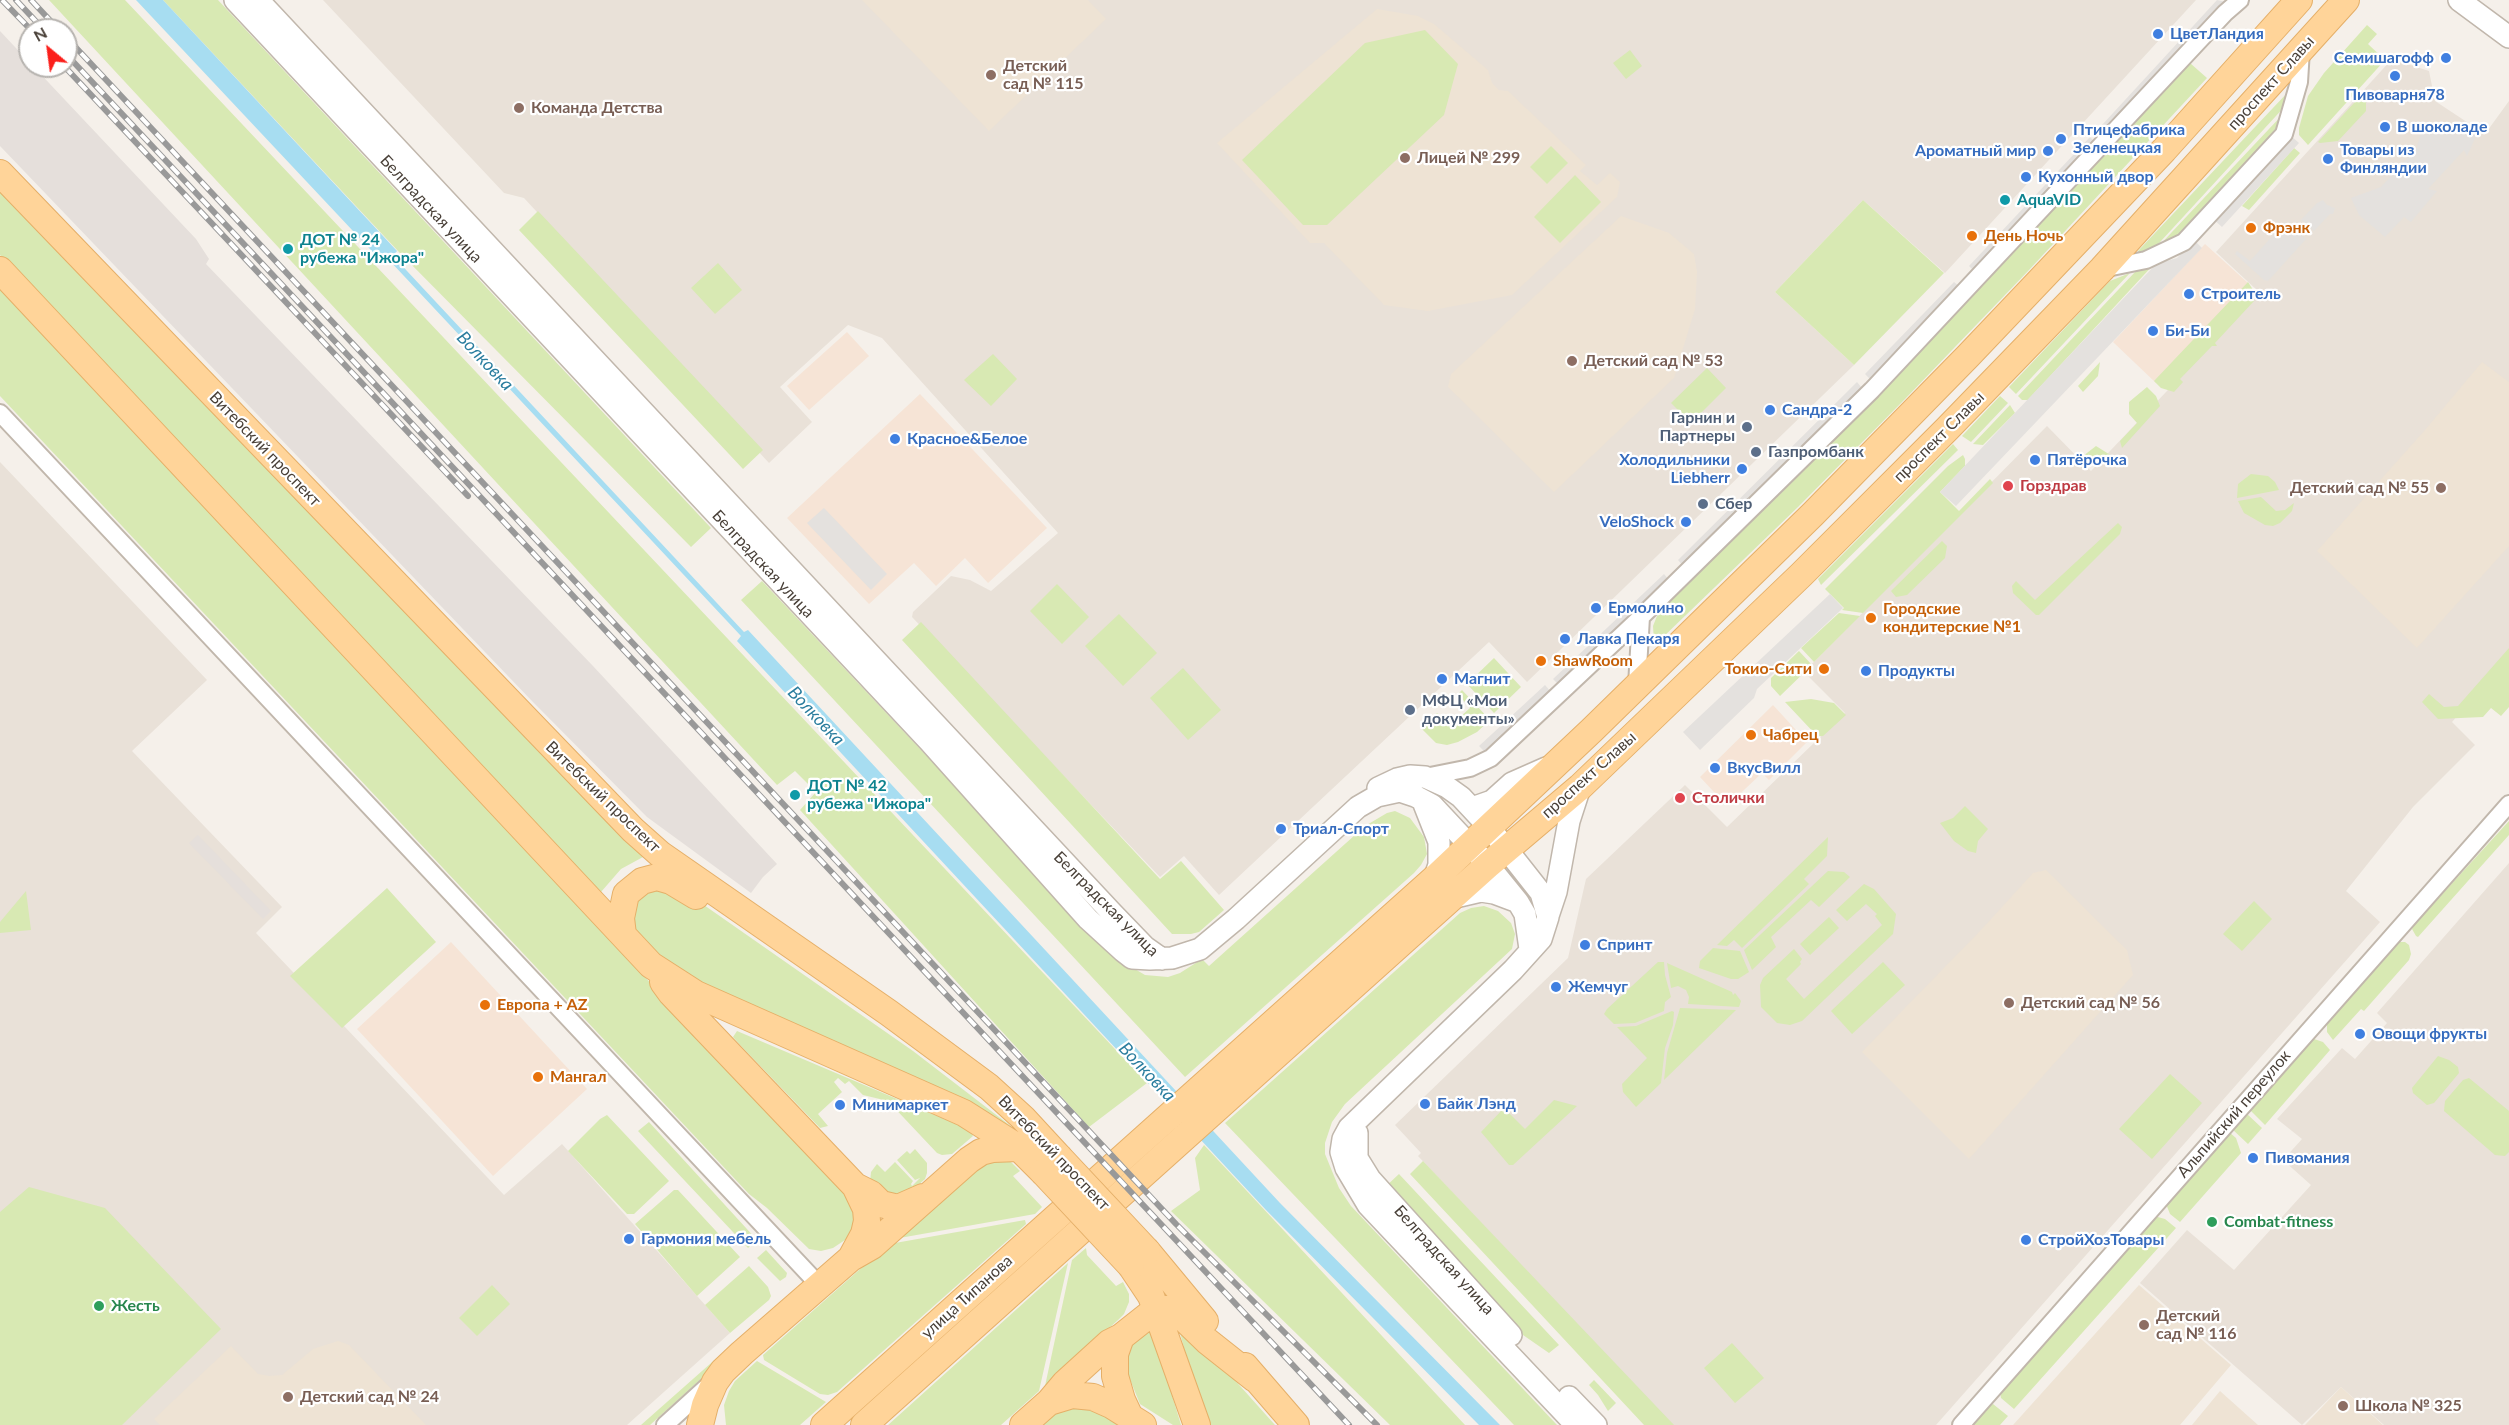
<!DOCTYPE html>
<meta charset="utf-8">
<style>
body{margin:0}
#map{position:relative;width:2509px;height:1425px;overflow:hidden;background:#f5f0ea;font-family:Lato,sans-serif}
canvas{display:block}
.north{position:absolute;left:18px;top:18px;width:60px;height:60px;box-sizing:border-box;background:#fff;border:2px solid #b6b3af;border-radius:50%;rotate:331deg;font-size:16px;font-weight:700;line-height:24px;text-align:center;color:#494038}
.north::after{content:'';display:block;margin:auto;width:21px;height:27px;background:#fb1f1b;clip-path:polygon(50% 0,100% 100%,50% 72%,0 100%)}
</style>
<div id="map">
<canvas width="2509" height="1425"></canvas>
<div class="north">N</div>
</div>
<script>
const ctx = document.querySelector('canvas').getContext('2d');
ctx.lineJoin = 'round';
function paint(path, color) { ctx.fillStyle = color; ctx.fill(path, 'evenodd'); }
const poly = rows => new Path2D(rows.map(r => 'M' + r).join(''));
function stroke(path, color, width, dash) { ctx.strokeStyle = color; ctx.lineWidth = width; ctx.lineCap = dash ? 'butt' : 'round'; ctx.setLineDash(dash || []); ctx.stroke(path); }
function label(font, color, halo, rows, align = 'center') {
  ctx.font = font + ' Lato,sans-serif'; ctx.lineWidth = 4.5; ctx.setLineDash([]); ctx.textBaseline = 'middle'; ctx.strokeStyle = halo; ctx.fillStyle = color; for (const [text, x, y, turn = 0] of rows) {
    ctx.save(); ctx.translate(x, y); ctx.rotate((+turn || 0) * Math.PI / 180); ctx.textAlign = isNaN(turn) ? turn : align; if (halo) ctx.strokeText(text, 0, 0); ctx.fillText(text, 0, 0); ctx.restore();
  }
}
const residential = poly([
 [323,0,2196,0,1945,273,1863,200,1775,292,1854,365,1527,682,1489,642,1219,895,1184,856,1160,877,912,617,913,612,951,576,970,580,991,591,1058,533,882,338,848,325,780,387,812,422,769,463,524,198,504,193],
 [2392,59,2429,71,2435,101,2485,134,2509,101,2509,657,2452,722,2475,745,2413,807,2346,891,2380,922,1936,1425,1671,1425,1418,1156,1421,1153,1395,1125,1568,958,1586,879,1685,785,1727,827,1845,713,1804,672,2047,426,2091,471,2260,293,2216,252],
 [0,462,207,680,132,751,282,907,256,933,504,1195,562,1144,730,1333,627,1425,0,1425],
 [2509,863,2509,1425,2384,1425,2341,1387,2302,1425,2140,1283,2187,1230,2234,1270,2311,1185,2283,1160,2302,1139,2277,1119,2342,1048,2355,1059,2387,1023,2377,1013]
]);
const commercial = poly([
 [2205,244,2248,283,2156,383,2113,342],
 [847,332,869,356,809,410,787,386],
 [920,394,1047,528,988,583,965,558,936,586,914,563,869,604,787,518],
 [1773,705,1807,742,1769,780,1762,773,1727,806,1700,777],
 [451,942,587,1089,493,1176,357,1029]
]);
const industrial = poly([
 [0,31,30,63,30,66,33,66,196,239,209,259,206,264,593,666,777,864,763,877,751,893,647,817,531,700,0,146],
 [198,835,271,911,263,919,189,843]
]);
const education = poly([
 [862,0,1088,0,1106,19,989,131],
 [1377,9,1418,16,1434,24,1488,70,1492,83,1499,90,1508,91,1586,165,1580,171,1597,185,1610,173,1620,182,1617,197,1512,295,1428,311,1384,305,1324,243,1310,243,1217,143],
 [1621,216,1669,233,1694,254,1697,272,1695,309,1674,378,1554,492,1448,387,1451,374],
 [2482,362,2509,382,2509,546,2417,648,2317,551,2425,430],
 [2046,870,2127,950,2133,975,1969,1159,1862,1052,1981,930,2033,873],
 [2139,1285,2231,1365,2180,1425,2013,1425],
 [338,1341,349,1345,426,1425,160,1425,154,1419,231,1346,258,1374,269,1376,282,1375,313,1349],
 [2341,1387,2383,1425,2305,1425],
 [2220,1391,2258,1425,2192,1425]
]);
const green = poly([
 [49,0,125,0,1147,1083,1089,1127,800,810,816,792,795,771,777,785],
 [163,0,218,0,711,528,691,547,398,251],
 [2367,25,2377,34,2368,44,2385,60,2308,145,2299,135,2299,128,2308,96,2324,73],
 [1425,30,1458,64,1444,115,1327,225,1303,225,1242,160,1365,43],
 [1630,50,1642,66,1626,79,1613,63],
 [2190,63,2207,78,2029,270,1905,399,1798,507,1659,641,1654,642,1653,626,1659,611,1780,494,1923,348],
 [2366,90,2366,111,2338,141,2320,143,2318,142],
 [2289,91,2287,104,2150,253,2140,255,2138,251],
 [2285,112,2280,125,2265,144,2180,235,2155,250],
 [1551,146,1568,163,1547,184,1530,167],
 [2294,148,2300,153,2249,210,2242,206],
 [1575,175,1601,202,1560,243,1534,217],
 [0,189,535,742,643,857,621,869,601,892,596,892,0,255],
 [1863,200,1944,273,1854,365,1775,292],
 [538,211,763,450,743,469,519,230],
 [718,263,742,290,715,314,691,288],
 [2155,263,2028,400,2022,400,2018,396,2135,272],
 [2130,273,2016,394,2009,387,2104,287,2110,281],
 [2248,282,2255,293,2254,301,2215,343,2217,346,2212,346,2180,379,2183,382,2174,392,2161,388,2154,381],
 [0,289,851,1197,856,1227,845,1240,833,1248,821,1251,809,1249,767,1208,749,1194,0,396],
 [993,354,1017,379,991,406,964,380],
 [2100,362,2098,376,2083,392,2078,386],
 [1707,368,1726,388,1691,423,1671,403],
 [2147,387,2156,396,2160,406,2122,448,2120,441,2137,423,2129,414,2129,402],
 [2000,396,2008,403,1971,442,1962,436],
 [2010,405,2015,413,1983,445,1973,444],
 [1953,444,1958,450,1821,585,1818,579],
 [2096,446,2112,456,2108,462,2099,463,2083,456],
 [1963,455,1965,459,1965,466,1940,492,1959,511,1990,479,1993,483,1863,613,1842,610,1844,608,1825,589,1948,466],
 [2251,474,2268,476,2275,482,2279,490,2237,498,2238,484],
 [2261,497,2276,511,2285,510,2294,503,2292,511,2280,523,2273,526,2265,525,2244,513,2238,501],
 [2118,523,2122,527,2120,534,2039,615,2036,615,2013,593,2012,586,2016,581,2035,600],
 [1942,541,1947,546,1945,558,1907,595,1896,597,1891,591],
 [762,581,1118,959,1145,975,1168,977,1180,973,1202,959,1209,966,1365,826,1387,813,1395,811,1410,818,1424,837,1427,854,1421,865,1414,873,1185,1077,741,600],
 [1057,584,1089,617,1062,644,1030,611],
 [1839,613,1860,616,1814,662,1801,648],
 [1119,614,1157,653,1123,686,1085,646],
 [921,622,1160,879,1181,861,1224,910,1199,932,1191,934,1172,934,902,640],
 [2509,648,2509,707,2501,716,2491,708,2483,717,2438,719,2422,702,2429,694,2444,707,2458,706],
 [1799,651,1812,665,1780,696,1771,686,1771,678],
 [1494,658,1521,687,1494,713,1467,684],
 [1183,668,1221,710,1188,740,1150,698],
 [1462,690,1490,720,1477,732,1458,742,1447,745,1436,743,1421,728,1437,713,1450,726,1470,708,1458,694],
 [1811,699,1834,703,1846,715,1823,736,1817,736,1785,702],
 [1965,806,1988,829,1978,841,1976,853,1968,851,1954,841,1940,823,1953,818],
 [2509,821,2509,835,2418,937,2416,936,2412,929,2414,925],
 [1828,837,1827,856,1804,879,1809,884,1742,948,1734,940,1727,946,1717,945],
 [1828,871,1844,872,1850,877,1819,907,1811,900,1771,937,1776,947,1752,970,1744,950],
 [1864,884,1874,889,1896,914,1893,934,1802,1021,1790,1025,1777,1023,1761,1007,1760,985,1763,978,1794,949,1802,959,1800,962,1801,964,1786,979,1804,999,1882,925,1875,916,1877,914,1866,904,1847,921,1836,910],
 [387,888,436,942,342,1028,290,976],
 [647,888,691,896,913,1051,1025,1137,727,1000,667,965,635,932,629,910],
 [26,891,31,930,0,933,0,922],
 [2254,901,2272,919,2242,951,2223,934],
 [1484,906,1498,911,1511,923,1515,934,1512,949,1345,1104,1332,1122,1325,1143,1325,1154,1339,1188,1351,1206,1557,1425,1514,1425,1225,1123,1460,913,1471,908],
 [1829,917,1839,928,1810,955,1800,944],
 [2396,942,2405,942,2409,945,2411,954,2409,960,2364,1011,2361,1009,2333,1040,2327,1032,2327,1020],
 [1713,948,1740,951,1749,972,1738,979,1731,979,1699,968,1700,961],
 [1658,962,1664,962,1665,975,1671,997,1665,1002,1664,1011,1635,1023,1614,1024,1604,1014,1607,1009],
 [1883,962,1905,985,1852,1034,1831,1011],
 [1667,963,1732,992,1733,995,1735,993,1741,1001,1739,1007,1688,1004,1689,997,1686,990,1678,986,1671,988],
 [1680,1008,1736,1010,1664,1080,1667,1053],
 [1672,1011,1674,1012,1673,1025,1665,1048,1661,1083,1636,1107,1623,1092,1622,1084,1647,1058,1617,1027,1636,1026],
 [737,1031,970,1130,973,1136,952,1154,942,1155,937,1153,888,1101,863,1095,849,1081,845,1084,838,1078,834,1082,842,1092,818,1114,828,1126,820,1128,740,1045,733,1037],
 [2311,1038,2323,1042,2330,1050,2265,1125,2249,1109],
 [2438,1056,2449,1060,2458,1067,2459,1073,2434,1103,2427,1105,2413,1093,2412,1088],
 [2170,1074,2202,1103,2152,1159,2119,1129],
 [2469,1078,2509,1111,2509,1152,2505,1156,2495,1155,2444,1111,2445,1101,2463,1080],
 [1554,1100,1577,1106,1513,1165,1509,1165,1481,1132,1504,1108,1525,1129],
 [2246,1113,2262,1128,2248,1144,2232,1129],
 [607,1115,669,1181,634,1214,627,1214,568,1151,600,1119],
 [649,1122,757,1240,748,1248,638,1131],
 [2229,1132,2236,1138,2241,1153,2180,1222,2170,1214,2166,1204],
 [1204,1145,1465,1425,1390,1425,1171,1211,1200,1190,1195,1158],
 [915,1149,927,1163,927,1173,925,1179,908,1194,895,1199,870,1182,871,1172,877,1164,885,1172,895,1162,913,1181,911,1184,912,1186,920,1178,915,1180,897,1160,907,1151,910,1154],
 [984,1160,1008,1160,1012,1163,1020,1171,1013,1176,1042,1207,1035,1214,894,1239],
 [1423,1161,1674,1425,1644,1425,1410,1174],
 [1399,1174,1559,1345,1549,1353,1523,1335,1384,1188],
 [29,1187,105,1208,221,1329,122,1425,0,1425,0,1212],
 [674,1190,678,1190,740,1257,697,1296,635,1224],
 [2154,1216,2165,1219,2176,1228,2014,1409,2001,1398,2000,1392],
 [1025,1220,1026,1224,837,1392,828,1395,820,1394,764,1360,763,1355,885,1247,895,1243],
 [1086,1248,1087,1255,1116,1286,1123,1282,1129,1294,1129,1302,1124,1314,1118,1320,1045,1386,1072,1260],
 [766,1250,787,1273,786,1277,780,1281,757,1258],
 [1068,1263,1039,1391,1001,1425,888,1425],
 [749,1266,768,1287,771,1296,769,1300,730,1333,705,1305],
 [492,1285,510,1304,477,1336,459,1318],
 [1182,1321,1275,1425,1211,1425,1190,1371,1178,1325],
 [1148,1331,1154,1335,1181,1425,1173,1425,1140,1404,1127,1372,1128,1346],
 [1732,1343,1764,1378,1735,1403,1704,1368],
 [728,1348,733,1350,650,1425,641,1425],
 [757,1361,826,1402,800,1425,726,1425,724,1405,729,1391,735,1381],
 [1594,1380,1616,1403,1608,1411,1598,1395,1589,1385],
 [1072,1403,1112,1417,1117,1425,1039,1425,1057,1409],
 [1993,1404,2008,1416,2000,1425,1972,1425,1990,1405]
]);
const parking = poly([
 [2217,0,2226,2,2108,130,2102,125],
 [2424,122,2473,129,2477,134,2467,156,2464,150,2428,189,2437,191,2411,222,2404,217,2385,237,2359,215,2351,198,2381,187,2417,147],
 [2290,135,2299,143,2222,227,2213,219],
 [2090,137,2096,143,1975,272,1969,266],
 [2323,200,2327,205,2335,208,2333,214,2330,214,2314,231,2301,220,2317,203],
 [2285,222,2306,239,2268,281,2264,280,2235,254,2237,251,2250,261],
 [2194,240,2202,248,1956,506,1940,492,2156,264,2177,258],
 [1954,282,1960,287,1871,380,1865,374],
 [1857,382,1862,388,1683,566,1678,560],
 [824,508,887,574,871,590,807,523],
 [1664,574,1669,580,1558,684,1553,679],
 [1830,594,1843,608,1757,689,1754,698,1700,750,1683,732],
 [1545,685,1551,692,1485,752,1479,746]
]);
const water = poly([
 [136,0,163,0,397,251,393,256,744,632,748,630,1280,1203,1500,1425,1479,1425,1266,1210,737,641,741,636,389,260,384,264]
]);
const minor = poly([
 [2102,269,2146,260,2184,242,2284,134,2299,82,2301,50],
 [0,413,820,1286],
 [1637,685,1641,617,1872,390,2225,13,2240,0],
 [1425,777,1470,768,1491,758,1641,617],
 [665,1425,709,1385],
 [1961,1425,2509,804]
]);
const tertiary = poly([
 [235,0,929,741,1088,919,1123,951,1132,958,1150,959,1172,958,1200,949,1236,919,1358,807,1377,796,1400,791,1415,796,1432,805,1488,865,1518,902,1525,914,1530,949],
 [258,0,1113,914,1145,947,1162,959],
 [2459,0,2509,37],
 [1378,788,1397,779,1410,776,1425,777,1447,787,1461,797,1489,827,1541,893,1548,917,1541,939,1513,970,1349,1128,1343,1139,1341,1152,1346,1168,1368,1205,1576,1425],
 [1424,804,1439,842,1439,865,1434,879],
 [1472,808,1492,801,1512,783,1546,768],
 [1451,898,1481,891,1494,893,1518,902],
 [1548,916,1556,892,1569,821,1580,787],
 [1357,1133,1357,1158,1370,1179,1511,1335],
 [1569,1397,1596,1425]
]);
const primary = poly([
 [0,173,633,830,660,854,889,1013,989,1087,1023,1118,1059,1157],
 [0,270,651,965,696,994,964,1113,1019,1148,1043,1172],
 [623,935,621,918,626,894,642,881,657,877,671,881,696,896],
 [663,982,671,993,855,1186,871,1194,881,1204,898,1208,923,1197],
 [1147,1251,1205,1321],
 [851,1258,864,1234,867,1221,866,1209,855,1186],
 [1131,1266,1151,1296,1197,1425],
 [1121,1337,1115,1354,1115,1376,1122,1400,1130,1417],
 [1245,1366,1296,1425],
 [1049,1402,1072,1395,1093,1397,1111,1405,1143,1425],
 [700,1425,705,1405,715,1382,723,1371,742,1353,851,1258,872,1246,969,1160,981,1152,993,1149,1019,1148],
 [824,1425,1434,879,1592,730,1813,514,1968,356,2164,150,2299,0],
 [864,1425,1488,865,1580,787,1802,574,1947,429,2102,269,2346,0],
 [1023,1425,1049,1402,1065,1383,1109,1343,1121,1337,1150,1314,1161,1309,1169,1309,1177,1312,1207,1341,1255,1379]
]);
const rail = poly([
 [2,0,31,30],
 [16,0,44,30],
 [31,0,59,30],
 [66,37,1176,1224,1377,1425],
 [66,54,1349,1425],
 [64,66,468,496]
]);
const primaryBridge = poly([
 [1059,1157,1147,1251],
 [1043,1172,1131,1266]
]);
const markers = [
 [2158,34,6,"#3f7fe0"],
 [2446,58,6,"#3f7fe0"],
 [991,75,6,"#8d6e63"],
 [2395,76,6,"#3f7fe0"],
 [519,108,6,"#8d6e63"],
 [2385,127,6,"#3f7fe0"],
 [2061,139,6,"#3f7fe0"],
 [2048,151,6,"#3f7fe0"],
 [1405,158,6,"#8d6e63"],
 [2328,159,6,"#3f7fe0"],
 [2026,177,6,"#3f7fe0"],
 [2005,200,6,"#0f9aa8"],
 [2251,228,6,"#e8710a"],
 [1972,236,6,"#e8710a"],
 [288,249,6,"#0f9aa8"],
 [2189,294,6,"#3f7fe0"],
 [2153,331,6,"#3f7fe0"],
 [1572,361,6,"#8d6e63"],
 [1770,410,6,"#3f7fe0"],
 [1747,427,6,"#5c6f8a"],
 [895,439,6,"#3f7fe0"],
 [1756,452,6,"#5c6f8a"],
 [2035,460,6,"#3f7fe0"],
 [1742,469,6,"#3f7fe0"],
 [2008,486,6,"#e0444e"],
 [2441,488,6,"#8d6e63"],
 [1703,504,6,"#5c6f8a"],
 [1686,522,6,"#3f7fe0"],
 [1596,608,6,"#3f7fe0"],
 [1871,618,6,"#e8710a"],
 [1565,639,6,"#3f7fe0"],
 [1541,661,6,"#e8710a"],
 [1824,669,6,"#e8710a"],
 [1866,671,6,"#3f7fe0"],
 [1442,679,6,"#3f7fe0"],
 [1410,710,6,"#5c6f8a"],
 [1751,735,6,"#e8710a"],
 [1715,768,6,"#3f7fe0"],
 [795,795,6,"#0f9aa8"],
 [1680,798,6,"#e0444e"],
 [1281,829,6,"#3f7fe0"],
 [1585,945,6,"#3f7fe0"],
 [1556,987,6,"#3f7fe0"],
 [2009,1003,6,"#8d6e63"],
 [485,1005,6,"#e8710a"],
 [2360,1034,6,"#3f7fe0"],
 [538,1077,6,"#e8710a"],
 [1425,1104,6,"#3f7fe0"],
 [840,1105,6,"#3f7fe0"],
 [2253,1158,6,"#3f7fe0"],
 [2212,1222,6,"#2e9e5b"],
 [629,1239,6,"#3f7fe0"],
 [2026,1240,6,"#3f7fe0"],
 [99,1306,6,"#2e9e5b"],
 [2144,1325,6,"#8d6e63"],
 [288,1397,6,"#8d6e63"],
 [2343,1406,6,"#8d6e63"]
];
const shopNames = [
 ["ЦветЛандия",2170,34],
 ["Семишагофф",2434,58,"right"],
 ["Пивоварня78",2395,95,"center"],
 ["В шоколаде",2397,127],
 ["Птицефабрика",2073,130],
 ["Зеленецкая",2073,148],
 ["Товары из",2340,150],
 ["Финляндии",2340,168],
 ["Ароматный мир",2036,151,"right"],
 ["Кухонный двор",2038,177],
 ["Строитель",2201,294],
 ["Би-Би",2165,331],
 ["Сандра-2",1782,410],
 ["Красное&Белое",907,439],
 ["Холодильники",1730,460,"right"],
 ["Liebherr",1730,478,"right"],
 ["Пятёрочка",2047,460],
 ["VeloShock",1674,522,"right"],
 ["Ермолино",1608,608],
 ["Лавка Пекаря",1577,639],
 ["Продукты",1878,671],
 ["Магнит",1454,679],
 ["ВкусВилл",1727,768],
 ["Триал-Спорт",1293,829],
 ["Спринт",1597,945],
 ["Жемчуг",1568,987],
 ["Овощи фрукты",2372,1034],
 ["Байк Лэнд",1437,1104],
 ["Минимаркет",852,1105],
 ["Пивомания",2265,1158],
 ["Гармония мебель",641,1239],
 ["СтройХозТовары",2038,1240]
];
const educationNames = [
 ["Детский",1003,66],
 ["сад № 115",1003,84],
 ["Команда Детства",531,108],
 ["Лицей № 299",1417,158],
 ["Детский сад № 53",1584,361],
 ["Детский сад № 55",2429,488,"right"],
 ["Детский сад № 56",2021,1003],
 ["Детский",2156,1316],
 ["сад № 116",2156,1334],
 ["Детский сад № 24",300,1397],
 ["Школа № 325",2355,1406]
];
const streetNames = [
 ["проспект Славы",2271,83,-48],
 ["Белградская улица",431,209,47],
 ["проспект Славы",1939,437,-45],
 ["Витебский проспект",265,449,46],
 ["Белградская улица",763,564,47],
 ["проспект Славы",1589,775,-42],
 ["Витебский проспект",603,797,44],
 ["Белградская улица",1106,904,45],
 ["Альпийский переулок",2234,1114,-49],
 ["Витебский проспект",1054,1153,46],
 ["Белградская улица",1444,1260,48],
 ["улица Типанова",967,1297,-42]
];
const cultureNames = [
 ["AquaVID",2017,200],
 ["ДОТ № 24",300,240],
 ["рубежа \"Ижора\"",300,258],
 ["ДОТ № 42",807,786],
 ["рубежа \"Ижора\"",807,804]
];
const foodNames = [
 ["Фрэнк",2263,228],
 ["День Ночь",1984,236],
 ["Городские",1883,609],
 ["кондитерские №1",1883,627],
 ["ShawRoom",1553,661],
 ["Токио-Сити",1812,669,"right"],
 ["Чабрец",1763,735],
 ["Европа + AZ",497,1005],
 ["Мангал",550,1077]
];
const serviceNames = [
 ["Гарнин и",1735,418,"right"],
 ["Партнеры",1735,436,"right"],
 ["Газпромбанк",1768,452],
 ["Сбер",1715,504],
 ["МФЦ «Мои",1422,701],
 ["документы»",1422,719]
];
const healthNames = [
 ["Горздрав",2020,486],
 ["Столички",1692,798]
];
const leisureNames = [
 ["Combat-fitness",2224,1222],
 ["Жесть",111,1306]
];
const waterNames = [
 ["Волковка",485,361,47],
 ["Волковка",816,716,47],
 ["Волковка",1147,1072,47]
];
paint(residential, '#e9e1d8');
paint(commercial, '#f6e4d6');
paint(industrial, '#e5dfdb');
paint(education, '#eee3d4');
paint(green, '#d8e9b3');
paint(parking, '#e4e1de');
paint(water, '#a7ddf1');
stroke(minor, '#c1b7ac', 20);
stroke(tertiary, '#c1b7ac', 24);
stroke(primary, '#e5af68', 28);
stroke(minor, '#fff', 16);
stroke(tertiary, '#fff', 21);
stroke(primary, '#ffd499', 26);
stroke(rail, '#999', 6);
stroke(rail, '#fff', 4, [11]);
stroke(primaryBridge, '#e5af68', 28, []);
stroke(primaryBridge, '#ffd499', 26);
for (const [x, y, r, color] of markers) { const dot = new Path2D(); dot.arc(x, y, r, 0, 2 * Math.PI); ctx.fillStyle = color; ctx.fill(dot); stroke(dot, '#fff', 2); }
label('bold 16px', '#366cbe', '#fff', shopNames, 'left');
label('bold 16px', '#785e54', '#fff', educationNames, 'left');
label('16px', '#494038', '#fff', streetNames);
label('bold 16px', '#0d838f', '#fff', cultureNames, 'left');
label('bold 16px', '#c56008', '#fff', foodNames, 'left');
label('bold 16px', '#4e5e75', '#fff', serviceNames, 'left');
label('bold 16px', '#be3a42', '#fff', healthNames, 'left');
label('bold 16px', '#27864d', '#fff', leisureNames, 'left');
label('italic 18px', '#2a7d9e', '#fff', waterNames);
</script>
